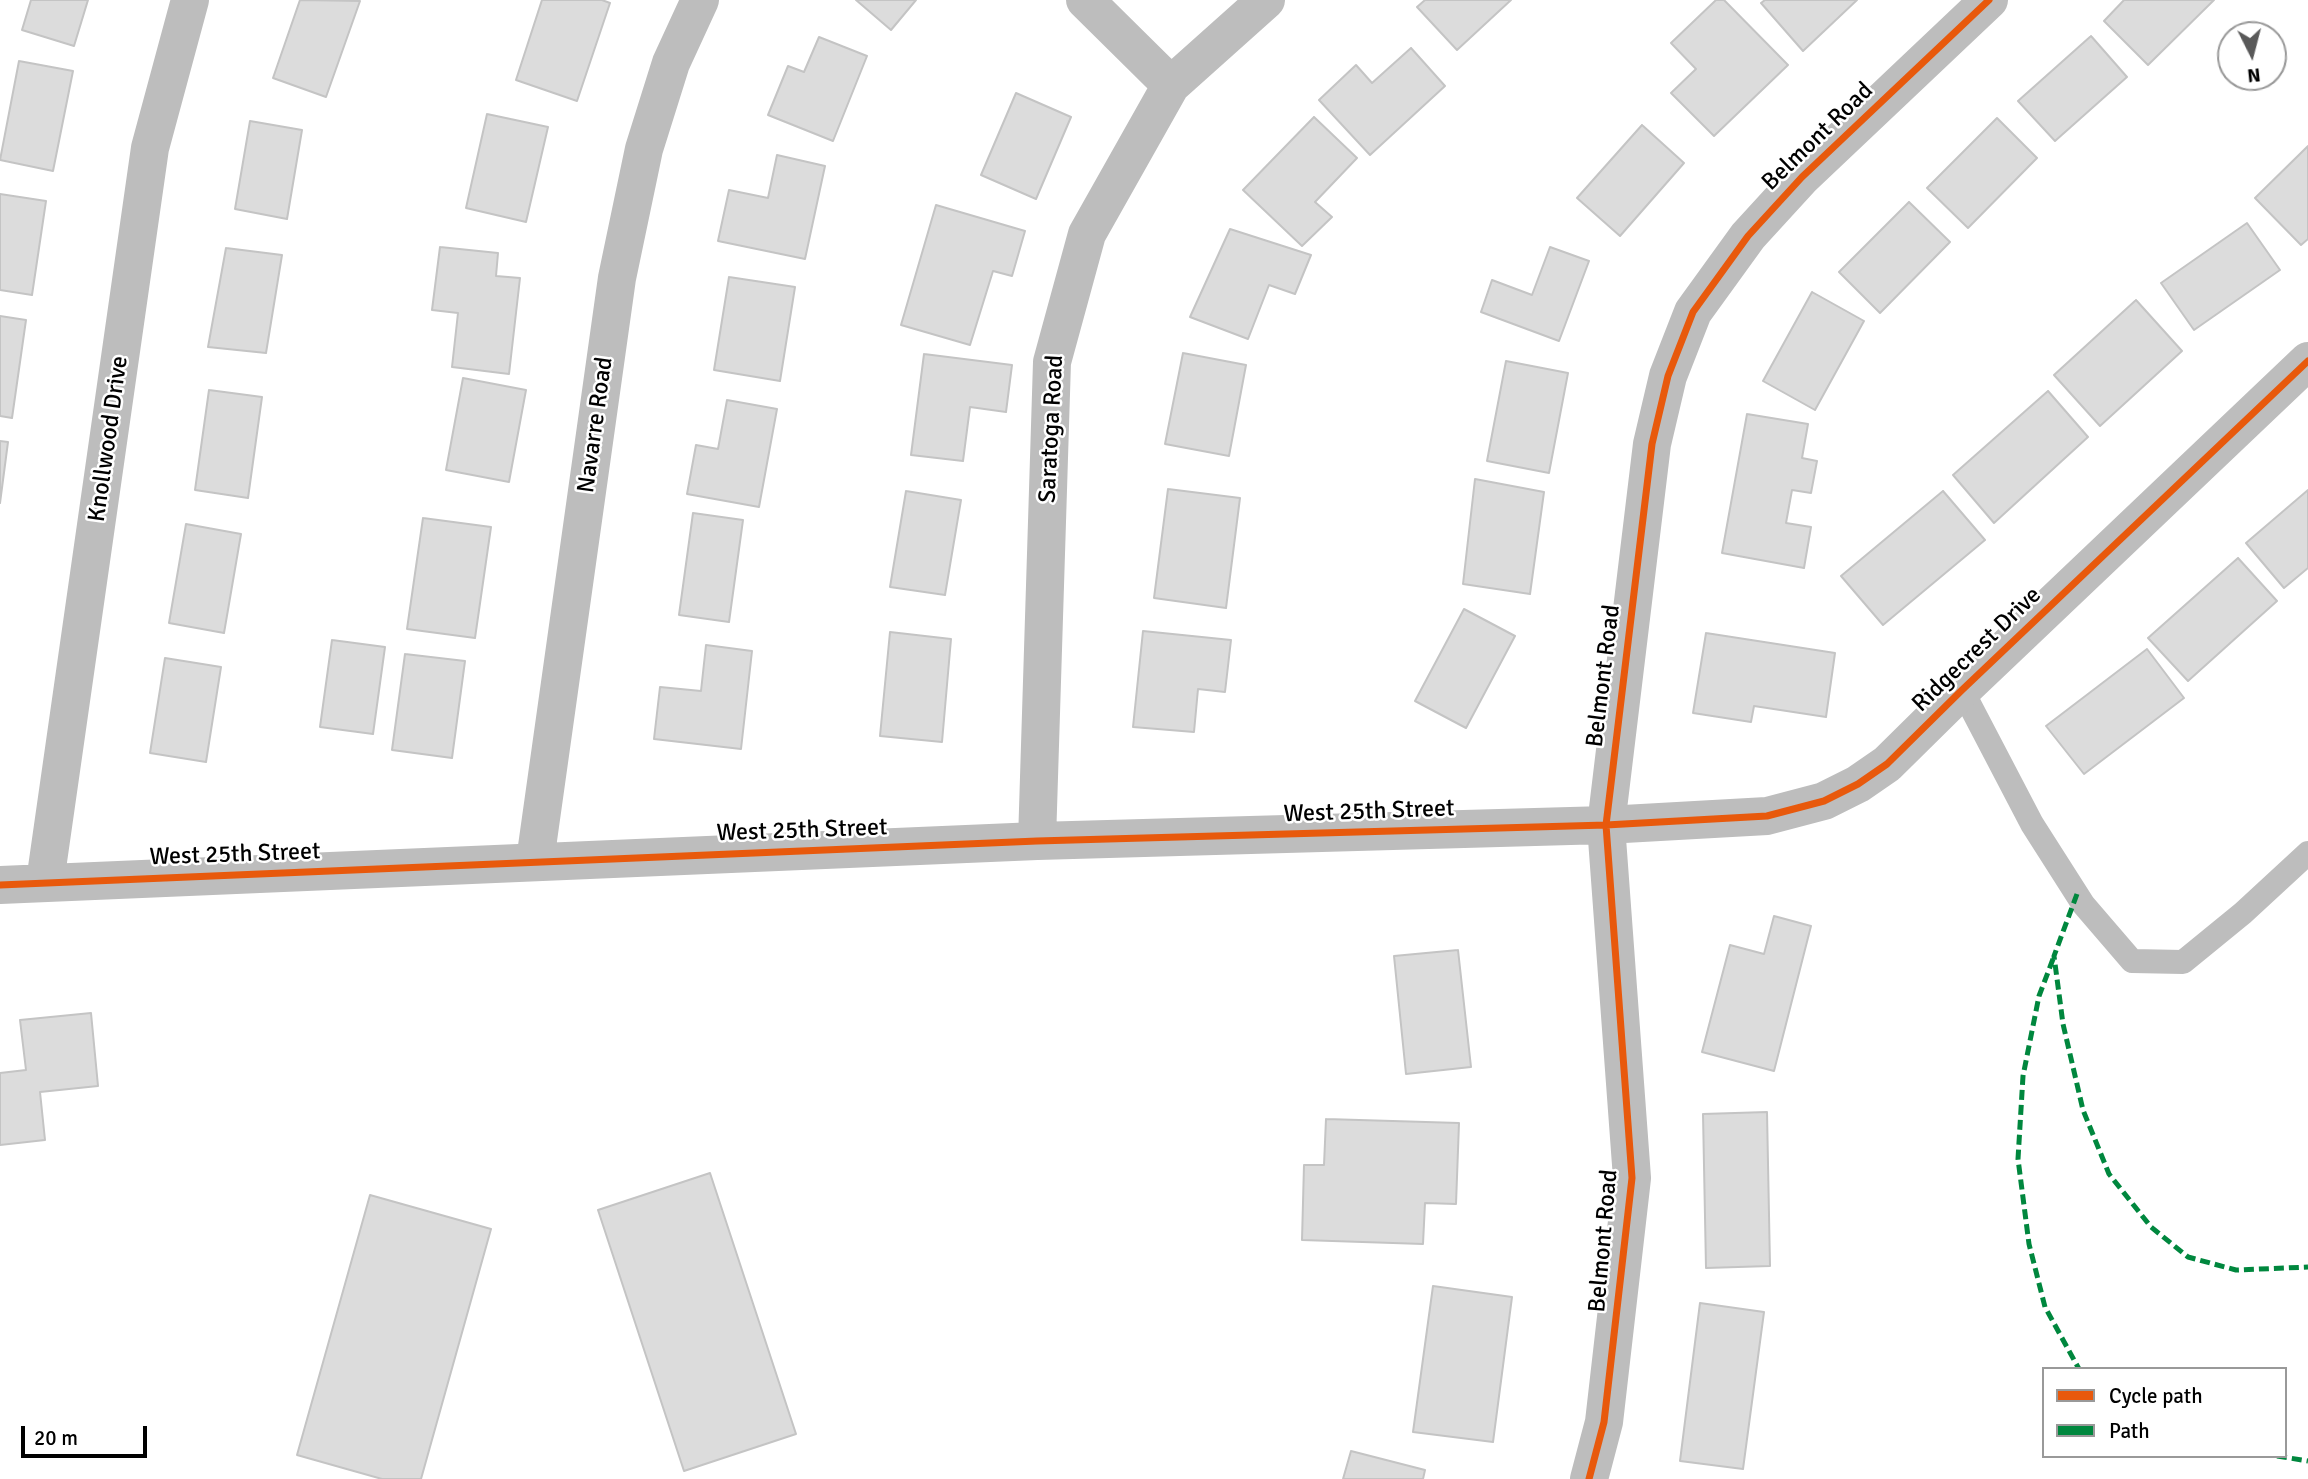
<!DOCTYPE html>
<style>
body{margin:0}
#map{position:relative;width:2308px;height:1479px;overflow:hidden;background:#fff;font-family:Signika,sans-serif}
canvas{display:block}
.legend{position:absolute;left:2042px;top:1367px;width:245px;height:91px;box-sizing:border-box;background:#fff;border:2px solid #999;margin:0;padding:9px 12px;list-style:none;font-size:21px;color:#000}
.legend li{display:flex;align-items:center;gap:14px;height:35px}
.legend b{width:35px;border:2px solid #999}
.north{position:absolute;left:2217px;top:21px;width:70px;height:70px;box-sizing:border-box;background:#fff;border:2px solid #999;border-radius:50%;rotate:174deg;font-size:19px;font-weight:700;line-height:28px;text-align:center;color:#000}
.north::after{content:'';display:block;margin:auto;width:24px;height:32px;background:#595959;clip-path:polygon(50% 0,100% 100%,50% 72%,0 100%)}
.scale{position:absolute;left:21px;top:1426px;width:126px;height:32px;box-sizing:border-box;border:4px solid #000;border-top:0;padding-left:9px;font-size:21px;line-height:24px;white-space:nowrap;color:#000;-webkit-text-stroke:5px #fff;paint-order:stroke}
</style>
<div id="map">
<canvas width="2308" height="1479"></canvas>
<ul class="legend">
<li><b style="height:9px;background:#e8590c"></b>Cycle path</li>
<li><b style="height:9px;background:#00873e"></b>Path</li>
</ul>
<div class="north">N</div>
<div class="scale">20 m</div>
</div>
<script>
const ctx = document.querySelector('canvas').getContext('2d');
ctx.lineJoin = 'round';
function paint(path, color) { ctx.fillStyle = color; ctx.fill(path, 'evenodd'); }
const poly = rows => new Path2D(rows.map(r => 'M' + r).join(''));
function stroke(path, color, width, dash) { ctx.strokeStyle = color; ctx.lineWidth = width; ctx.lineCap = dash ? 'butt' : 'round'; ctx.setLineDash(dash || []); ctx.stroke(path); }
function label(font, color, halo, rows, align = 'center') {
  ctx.font = font + ' Signika,sans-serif'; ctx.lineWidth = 5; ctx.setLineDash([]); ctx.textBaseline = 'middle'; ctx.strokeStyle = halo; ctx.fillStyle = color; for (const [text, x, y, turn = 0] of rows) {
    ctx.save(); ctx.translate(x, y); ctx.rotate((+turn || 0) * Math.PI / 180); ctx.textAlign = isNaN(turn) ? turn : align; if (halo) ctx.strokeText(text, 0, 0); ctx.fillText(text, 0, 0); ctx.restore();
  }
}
const building = poly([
 [31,0,88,0,74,46,22,30,31,0],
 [300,0,360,1,326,97,273,78,300,0],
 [542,0,602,0,610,3,577,101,516,80,542,0],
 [856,0,916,0,891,30,856,0],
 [1425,0,1511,0,1457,50,1417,7,1425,0],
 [1716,0,1724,0,1788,65,1714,136,1671,93,1696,69,1671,43,1716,0],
 [1765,0,1857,0,1803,51,1761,3,1765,0],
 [2124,0,2214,0,2148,65,2104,21,2124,0],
 [2091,36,2127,77,2055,141,2018,101,2091,36],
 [819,37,867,56,833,141,768,115,788,66,804,72,819,37],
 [1411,48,1445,86,1370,155,1319,100,1356,65,1372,83,1411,48],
 [19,61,73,71,53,171,0,160,19,61],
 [1016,93,1071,117,1036,199,981,175,1016,93],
 [487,114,548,127,526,222,466,208,487,114],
 [1314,117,1357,158,1315,202,1332,217,1302,246,1243,190,1314,117],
 [1997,118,2037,158,1968,228,1927,188,1997,118],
 [250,121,302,130,287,219,235,209,250,121],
 [1642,125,1684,163,1620,236,1577,198,1642,125],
 [2308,146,2308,239,2301,245,2255,198,2308,146],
 [777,155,825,166,805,259,718,241,729,190,768,198,777,155],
 [0,194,46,201,32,295,0,290,0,194],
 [1909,202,1950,242,1880,313,1839,272,1909,202],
 [936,205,1025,231,1012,276,993,271,970,345,901,325,936,205],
 [2247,223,2280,270,2194,330,2161,283,2247,223],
 [1230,229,1311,255,1295,294,1269,285,1248,339,1190,317,1230,229],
 [440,247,498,253,496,276,520,278,509,374,452,367,458,313,432,310,440,247],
 [1550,247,1589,261,1559,341,1481,312,1492,280,1532,295,1550,247],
 [226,248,282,255,266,353,208,347,226,248],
 [729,277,795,287,780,381,714,370,729,277],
 [1812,292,1864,321,1815,410,1763,381,1812,292],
 [2136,300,2182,351,2100,426,2054,375,2136,300],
 [0,316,26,320,12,418,0,416,0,316],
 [1183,353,1246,365,1229,456,1165,444,1183,353],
 [924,354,1012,365,1006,412,970,407,963,461,911,455,924,354],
 [1506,361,1568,373,1549,473,1487,461,1506,361],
 [463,378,526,390,509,482,446,470,463,378],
 [209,390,262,397,248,498,195,490,209,390],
 [2048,391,2088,437,1994,523,1953,475,2048,391],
 [727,400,777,409,759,507,687,494,696,445,718,449,727,400],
 [1747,414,1808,424,1802,458,1817,461,1811,493,1792,490,1786,523,1811,527,1804,568,1722,553,1747,414],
 [0,441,8,442,0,503,0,441],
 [1475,479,1544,492,1530,594,1463,584,1475,479],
 [1168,489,1240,498,1226,608,1154,598,1168,489],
 [2308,490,2308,568,2284,588,2246,543,2308,490],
 [906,491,961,500,945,595,890,587,906,491],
 [1943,491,1985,540,1883,625,1841,576,1943,491],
 [693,513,743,520,729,622,679,615,693,513],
 [423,518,491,527,475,638,407,629,423,518],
 [186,524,241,534,224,633,169,623,186,524],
 [2238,558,2277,601,2188,681,2148,638,2238,558],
 [1464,609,1515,636,1466,728,1415,701,1464,609],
 [1143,631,1231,640,1225,692,1198,689,1194,732,1133,727,1143,631],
 [890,632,951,639,942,742,880,736,890,632],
 [1706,633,1835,653,1826,717,1754,706,1751,722,1693,713,1706,633],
 [332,640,385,647,373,734,320,727,332,640],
 [706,645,752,651,741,749,654,739,660,687,701,691,706,645],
 [2147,649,2184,698,2084,774,2046,726,2147,649],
 [405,654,465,661,452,758,392,750,405,654],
 [165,658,221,667,206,762,150,753,165,658],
 [1774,916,1811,926,1774,1071,1702,1052,1730,945,1764,954,1774,916],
 [1458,950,1471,1067,1406,1074,1394,956,1458,950],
 [91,1013,98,1086,40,1092,45,1140,0,1145,0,1073,26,1070,20,1020,91,1013],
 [1767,1112,1770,1266,1706,1268,1703,1114,1767,1112],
 [1326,1119,1459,1123,1456,1204,1425,1203,1423,1244,1302,1240,1304,1165,1324,1165,1326,1119],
 [710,1173,796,1434,684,1471,598,1210,710,1173],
 [370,1195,491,1229,421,1479,382,1479,297,1455,370,1195],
 [1433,1286,1512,1297,1493,1442,1413,1432,1433,1286],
 [1700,1303,1764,1312,1743,1469,1680,1461,1700,1303],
 [1351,1451,1425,1470,1423,1479,1343,1479,1351,1451]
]);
const lane = poly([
 [1962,690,2032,824,2083,904,2132,961,2183,962,2243,913,2308,853]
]);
const street = poly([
 [1085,0,1171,85],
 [1037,841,1052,362,1087,234,1171,85,1266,0],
 [535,861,617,278,644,149,671,63,700,0],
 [45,882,150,148,190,0],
 [0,885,1037,841,1606,825,1767,816,1824,801,1858,784,1887,764,1962,690,2308,361],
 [1589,1479,1604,1422,1632,1178,1606,825,1652,444,1668,376,1693,312,1748,236,1802,177,1989,0]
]);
const quiet = poly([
 [2077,894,2054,956,2063,1024,2083,1110,2109,1174,2151,1227,2188,1257,2236,1270,2308,1267],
 [2053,959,2039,996,2023,1076,2018,1159,2029,1244,2045,1307,2079,1369],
 [2277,1456,2308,1461]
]);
const cycleway = poly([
 [0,885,1037,841,1606,825,1767,816,1824,801,1858,784,1887,764,1962,690,2308,361],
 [1589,1479,1604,1422,1632,1178,1606,825,1652,444,1668,376,1693,312,1748,236,1802,177,1989,0]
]);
const streetNames = [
 ["Belmont Road",1818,137,-44],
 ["Navarre Road",596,425,-82],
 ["Saratoga Road",1052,429,-87],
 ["Knollwood Drive",109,439,-82],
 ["Ridgecrest Drive",1977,650,-44],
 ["Belmont Road",1604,676,-83],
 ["West 25th Street",1369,812,-2],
 ["West 25th Street",802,831,-2],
 ["West 25th Street",235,855,-2],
 ["Belmont Road",1604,1241,-85]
];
paint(building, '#dcdcdc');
stroke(building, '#c4c4c4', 2);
stroke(lane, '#bdbdbd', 24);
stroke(street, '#bdbdbd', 38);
stroke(quiet, '#00873e', 5, [10, 5]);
stroke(cycleway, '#e8590c', 7);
label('24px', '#000', '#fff', streetNames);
</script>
